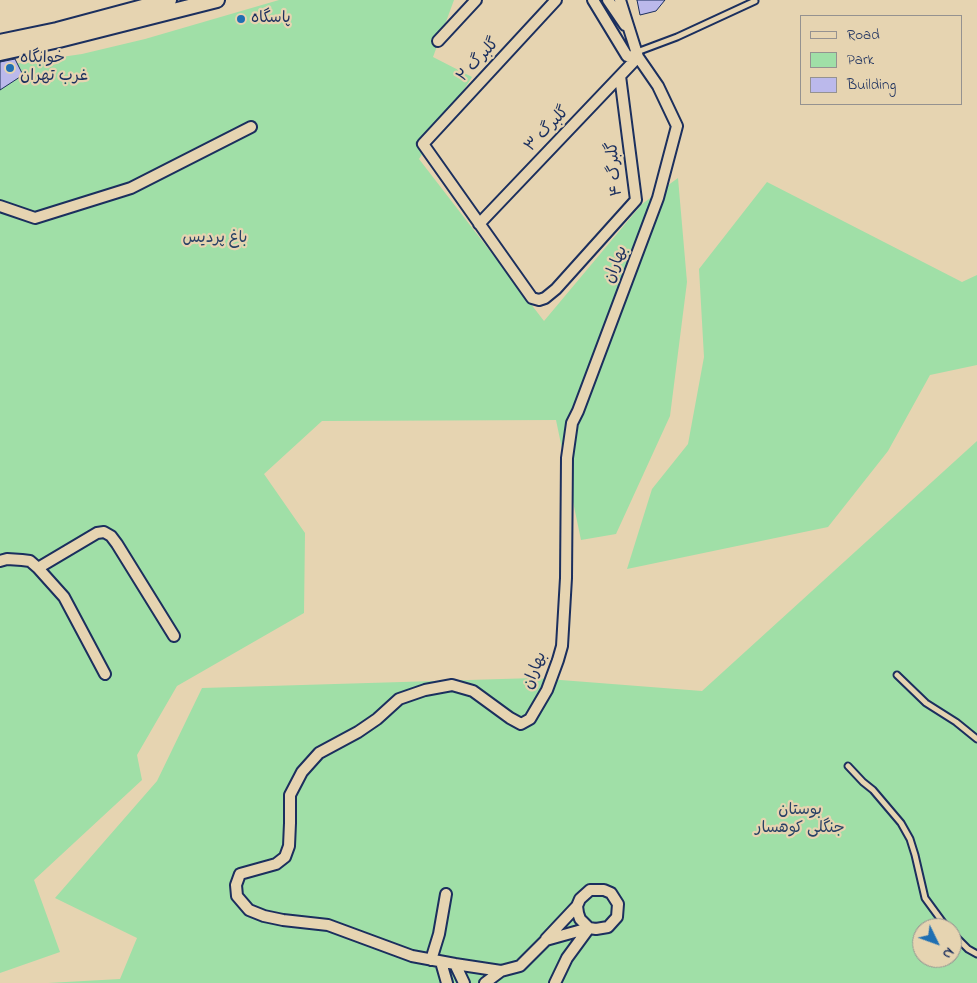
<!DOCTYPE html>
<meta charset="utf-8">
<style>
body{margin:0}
#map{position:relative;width:977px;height:983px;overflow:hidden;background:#e6d4b1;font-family:"Indie Flower",sans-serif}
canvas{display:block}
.legend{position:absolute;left:800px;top:15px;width:162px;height:90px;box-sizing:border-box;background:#e6d4b1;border:1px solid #959290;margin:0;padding:6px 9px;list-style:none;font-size:15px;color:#1b2f5e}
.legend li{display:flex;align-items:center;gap:10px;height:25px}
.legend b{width:25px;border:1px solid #959290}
.north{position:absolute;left:912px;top:918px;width:50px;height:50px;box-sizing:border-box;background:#e6d4b1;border:1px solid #959290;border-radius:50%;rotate:132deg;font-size:14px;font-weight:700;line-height:20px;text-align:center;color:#1b2f5e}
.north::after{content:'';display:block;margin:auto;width:18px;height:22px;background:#1f6fb2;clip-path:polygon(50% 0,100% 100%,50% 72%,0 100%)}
</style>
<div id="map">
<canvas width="977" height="983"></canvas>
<ul class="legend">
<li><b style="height:6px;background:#e6d4b1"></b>Road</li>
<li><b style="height:14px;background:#a0dfa7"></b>Park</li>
<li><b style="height:14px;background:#bbb9eb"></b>Building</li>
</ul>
<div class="north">N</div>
</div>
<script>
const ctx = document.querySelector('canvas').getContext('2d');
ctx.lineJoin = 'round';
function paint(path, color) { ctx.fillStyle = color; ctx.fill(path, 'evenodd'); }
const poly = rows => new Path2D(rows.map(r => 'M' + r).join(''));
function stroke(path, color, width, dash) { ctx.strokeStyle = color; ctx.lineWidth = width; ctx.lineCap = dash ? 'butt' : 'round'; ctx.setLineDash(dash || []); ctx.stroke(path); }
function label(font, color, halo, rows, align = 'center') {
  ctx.font = font + ' "Indie Flower","Playpen Sans Arabic",sans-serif'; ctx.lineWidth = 4.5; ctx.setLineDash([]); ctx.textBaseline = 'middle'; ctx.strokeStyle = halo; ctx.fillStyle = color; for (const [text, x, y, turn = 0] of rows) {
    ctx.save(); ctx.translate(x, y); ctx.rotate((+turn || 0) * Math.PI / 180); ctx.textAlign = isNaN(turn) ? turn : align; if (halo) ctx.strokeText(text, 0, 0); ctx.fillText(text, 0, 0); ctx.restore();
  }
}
const green = poly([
 [279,0,454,0,433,57,472,77,419,159,544,321,642,204,678,178,687,282,670,416,616,534,581,540,556,420,322,421,264,474,305,533,304,613,177,686,137,755,142,780,34,880,60,952,0,973,0,66,82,54,145,39],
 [767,182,962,282,977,275,977,365,930,375,888,451,828,527,627,569,652,489,688,444,704,357,699,269],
 [977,441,977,983,48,983,120,979,137,938,55,898,157,781,202,688,535,678,702,691],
 [922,928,952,928,952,958,922,958]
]);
const building = poly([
 [637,0,665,0,656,11,640,15,637,0],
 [15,59,23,75,0,90,0,62,15,59]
]);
const lane = poly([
 [637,52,677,37,755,1],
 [897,675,926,703,956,722,977,739],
 [848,766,863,782,873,790,901,823,910,839,915,855,925,898,947,928],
 [952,933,968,949,977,954]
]);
const street = poly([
 [556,0,423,144,532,298,539,300,545,298,556,289,636,200,620,76],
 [608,0,625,25],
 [438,41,476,0],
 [0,206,35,218,131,188,251,127],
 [479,224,638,57,620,0],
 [0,561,7,559,22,560,30,561,38,568,64,597,105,674],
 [38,568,97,533,104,532,111,536,117,544,174,636],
 [546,939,577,906],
 [431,960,439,934,446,894],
 [441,962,447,983],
 [455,964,501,971],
 [464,983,455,964,412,956,328,925,283,920,264,916,249,910,237,896,236,885,240,874,276,864,285,857,289,846,290,823,290,795,302,772,319,753,358,732,377,719,399,699,425,690,452,685,473,691,510,718,521,724,530,719,547,690,558,660,562,646,566,578,567,458,572,423,578,411,658,198,677,126,658,86,638,57,627,56,593,0],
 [485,983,501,971,520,966,546,940,589,928,596,929,608,927,617,917,618,904,611,893,604,890,590,890,580,899,577,906,578,913,580,919,589,928],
 [555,983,567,958,589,928]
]);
const secondary = poly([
 [0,42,57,30,169,0],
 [0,53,59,40,217,0]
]);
const markers = [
 [241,19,5,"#1f6fb2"],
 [10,68,5,"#1f6fb2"]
];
const poiNames = [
 ["پاسگاه",251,19],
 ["خوابگاه",20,59],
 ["غرب تهران",20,77]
];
const streetNames = [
 ["گلبرگ ۲",479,61,-47],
 ["گلبرگ ۳",548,130,-46],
 ["گلبرگ ۴",616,169,-95],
 ["بهاران",617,265,-69],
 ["بهاران",536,671,-68]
];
const parkNames = [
 ["باغ پردیس",215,239],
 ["بوستان",800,811],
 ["جنگلی کوهسار",800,829]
];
paint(green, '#a0dfa7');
paint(building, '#bbb9eb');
stroke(building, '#1b2f5e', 1);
stroke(lane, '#1b2f5e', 9);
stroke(street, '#1b2f5e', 14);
stroke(secondary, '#1b2f5e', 18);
stroke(lane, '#e6d4b1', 5);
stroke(street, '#e6d4b1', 10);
stroke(secondary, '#e6d4b1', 14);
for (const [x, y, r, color] of markers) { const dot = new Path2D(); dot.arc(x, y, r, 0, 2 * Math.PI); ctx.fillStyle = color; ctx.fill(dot); stroke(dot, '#e6d4b1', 2); }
label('16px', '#1b2f5e', '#e6d4b1', poiNames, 'left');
label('16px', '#1b2f5e', '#e6d4b1', streetNames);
label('16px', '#284165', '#e6d4b1', parkNames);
</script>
